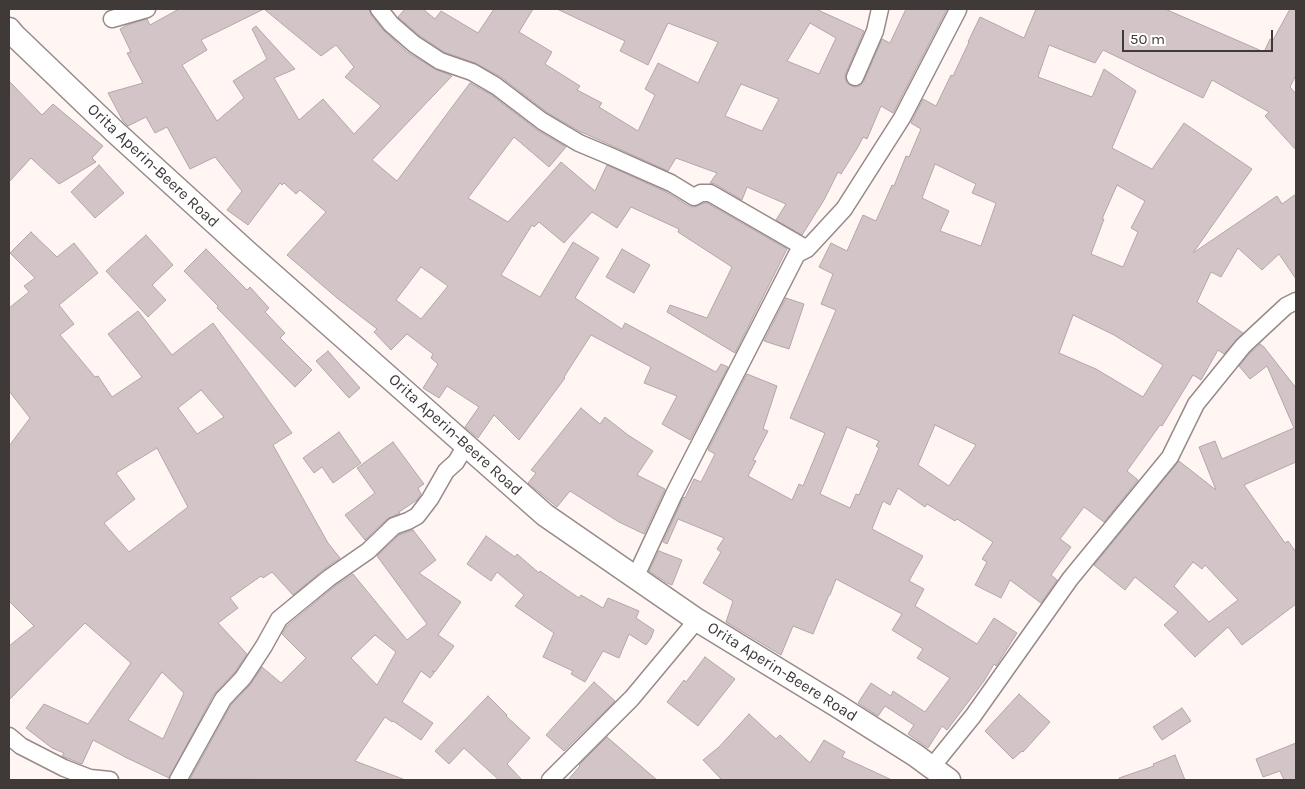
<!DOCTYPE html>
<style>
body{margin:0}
#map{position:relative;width:1305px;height:789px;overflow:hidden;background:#fff6f4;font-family:Karla,sans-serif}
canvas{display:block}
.frame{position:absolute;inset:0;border:10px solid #3f3938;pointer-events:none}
.scale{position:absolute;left:1122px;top:30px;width:151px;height:22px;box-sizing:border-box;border:2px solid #3f3938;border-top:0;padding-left:6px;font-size:15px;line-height:18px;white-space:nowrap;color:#3f3938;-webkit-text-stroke:4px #fff;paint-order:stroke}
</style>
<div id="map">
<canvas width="1305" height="789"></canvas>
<div class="frame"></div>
<div class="scale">50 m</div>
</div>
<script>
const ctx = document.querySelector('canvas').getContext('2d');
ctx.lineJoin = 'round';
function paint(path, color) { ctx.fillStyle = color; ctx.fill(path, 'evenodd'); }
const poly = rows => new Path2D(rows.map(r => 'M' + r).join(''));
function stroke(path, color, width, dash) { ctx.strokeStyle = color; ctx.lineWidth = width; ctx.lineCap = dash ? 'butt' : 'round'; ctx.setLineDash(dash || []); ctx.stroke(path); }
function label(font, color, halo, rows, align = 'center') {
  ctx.font = font + ' Karla,sans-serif'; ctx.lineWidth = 4; ctx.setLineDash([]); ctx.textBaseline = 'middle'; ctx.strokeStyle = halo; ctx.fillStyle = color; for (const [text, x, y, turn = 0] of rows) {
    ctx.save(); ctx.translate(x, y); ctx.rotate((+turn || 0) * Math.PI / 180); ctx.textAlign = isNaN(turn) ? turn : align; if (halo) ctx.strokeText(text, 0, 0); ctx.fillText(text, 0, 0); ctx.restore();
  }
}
const building = poly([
 [179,9,369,9,371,15,383,30,407,52,435,69,452,76,372,160,397,181,470,83,490,94,537,130,566,147,549,167,514,137,468,198,508,222,561,162,595,191,607,165,666,192,689,206,694,207,704,203,707,203,787,249,735,353,667,312,670,305,707,318,732,267,678,232,679,229,631,207,617,228,592,212,564,243,539,222,534,227,532,225,501,275,540,297,573,242,599,258,575,298,622,329,625,323,716,372,721,364,728,367,690,440,662,424,677,396,644,383,651,367,591,335,564,377,565,378,519,440,494,415,478,438,465,427,479,407,447,386,439,398,423,388,438,364,431,358,433,354,407,334,391,350,374,332,377,329,337,298,287,255,326,212,300,190,296,194,284,183,282,185,280,183,248,225,227,210,242,191,215,157,190,169,167,127,155,133,146,117,128,126,123,121,108,93,143,83,127,53,131,52,120,29,127,25,147,19,150,25,179,9],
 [264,9,321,56,336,45,354,67,345,77,381,106,354,134,323,99,299,120,274,78,295,69,256,26,252,29,267,59,233,81,244,98,217,121,182,65,207,50,201,40,264,9],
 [421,267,448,286,421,319,396,300,421,267],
 [405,9,423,9,435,19,441,11,478,33,494,9,533,9,519,32,552,52,545,64,580,86,577,90,602,103,599,107,638,131,655,95,645,89,658,63,698,83,718,42,668,23,648,65,620,51,625,41,557,9,818,9,818,10,864,31,846,73,845,78,847,83,851,86,856,87,861,85,864,81,882,39,890,43,906,9,947,9,893,113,881,106,867,139,863,137,858,147,841,174,838,172,824,200,802,235,776,220,786,204,747,187,742,200,715,184,710,183,717,173,676,158,668,171,579,131,548,113,501,77,475,63,444,52,420,36,398,17,405,9],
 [810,23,836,38,819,74,787,61,810,23],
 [741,84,779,99,762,131,725,116,741,84],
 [1036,9,1165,9,1264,52,1270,39,1273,40,1290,9,1296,9,1296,75,1290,87,1296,94,1296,150,1265,116,1269,112,1212,80,1203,98,1103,50,1095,63,1049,45,1038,77,1092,97,1104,69,1136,91,1112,148,1152,169,1184,123,1252,169,1193,253,1277,196,1282,204,1296,194,1296,279,1279,254,1262,270,1238,248,1221,277,1211,272,1197,302,1243,333,1224,354,1218,350,1201,380,1193,375,1162,426,1160,425,1127,471,1138,480,1104,522,1084,507,1060,539,1071,547,1051,575,1057,580,1041,603,1010,580,1001,598,975,585,987,562,982,559,993,542,957,519,955,521,927,504,925,507,898,488,890,505,883,501,872,529,923,556,909,581,924,589,915,606,977,644,994,618,1017,633,996,666,994,664,984,681,947,730,942,726,928,748,908,734,914,725,885,706,878,716,858,703,871,683,891,696,893,691,925,712,950,678,917,658,923,649,892,630,902,614,836,579,830,595,829,595,813,634,793,626,781,655,726,622,733,601,703,583,721,552,717,549,724,538,678,519,667,544,663,542,683,498,684,497,685,498,694,479,701,482,715,454,708,450,747,374,777,386,763,429,768,431,753,460,756,461,748,476,792,500,799,484,803,486,825,433,790,418,836,310,821,304,833,274,819,267,831,243,847,251,863,215,876,221,892,185,894,186,906,156,909,157,921,129,911,123,923,99,936,106,951,75,953,76,969,42,968,42,980,17,1024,38,1036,9],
 [935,164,976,184,972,193,996,203,981,246,940,231,949,211,922,198,935,164],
 [1117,185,1145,201,1131,228,1138,232,1123,267,1091,254,1104,219,1102,219,1117,185],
 [1073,315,1114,335,1163,365,1143,397,1096,369,1059,353,1073,315],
 [935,425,976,445,949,486,918,465,935,425],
 [847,427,879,441,876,446,879,448,859,495,856,494,850,508,820,494,847,427],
 [9,81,42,115,53,104,103,146,92,158,96,162,59,184,31,158,9,182,9,81],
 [99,165,124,193,95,218,71,192,99,165],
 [31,232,57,257,74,243,98,273,59,305,74,324,60,335,95,377,98,376,112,397,142,377,108,334,138,311,172,355,213,323,292,433,273,445,328,543,340,558,323,570,293,595,272,572,263,578,261,576,230,598,238,608,218,623,247,654,235,672,214,694,169,778,127,758,93,740,82,764,62,756,64,753,52,748,26,728,44,704,88,724,131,663,85,623,9,700,9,646,34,626,9,601,9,446,30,418,9,391,9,308,29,292,24,286,35,278,10,253,31,232],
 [201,390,224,417,197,434,178,408,201,390],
 [157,448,188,507,129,552,104,523,135,499,116,473,157,448],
 [162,672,184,693,163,739,128,720,162,672],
 [146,235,173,265,152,285,166,300,148,317,106,271,146,235],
 [206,249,247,290,250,287,269,308,265,312,285,333,280,338,312,370,295,387,217,308,218,306,184,271,206,249],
 [622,249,650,265,634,293,606,277,622,249],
 [786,298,804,304,789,349,764,341,786,298],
 [1260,344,1264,347,1296,388,1296,462,1244,485,1285,543,1288,541,1296,552,1296,604,1242,645,1228,627,1195,657,1164,625,1178,612,1135,577,1125,590,1094,565,1179,461,1216,490,1199,447,1215,441,1222,459,1294,428,1267,366,1250,379,1239,366,1250,353,1260,344],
 [1193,562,1202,569,1205,565,1238,600,1209,622,1174,586,1193,562],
 [328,351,360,388,349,398,316,361,328,351],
 [581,408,600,424,605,417,628,435,653,451,637,475,665,489,644,534,619,522,570,491,557,507,528,483,536,473,531,470,581,408],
 [339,432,361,463,333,483,322,467,314,473,303,458,339,432],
 [393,442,424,484,418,488,421,494,417,500,399,512,400,513,387,519,365,540,345,515,375,493,357,468,393,442],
 [413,530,436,560,419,573,461,602,438,635,454,646,435,672,432,671,434,673,430,678,421,671,402,702,433,723,421,740,393,721,392,722,385,717,355,761,403,779,403,780,190,779,231,705,250,685,262,667,281,683,306,658,282,634,287,626,335,586,353,574,407,640,427,624,377,556,399,535,413,530],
 [375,635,396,652,377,685,351,658,375,635],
 [486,536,515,557,517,554,539,573,540,571,579,598,581,595,603,608,608,598,639,611,636,618,654,630,651,638,646,645,629,634,619,658,603,651,585,682,571,674,573,671,543,657,554,633,515,606,524,595,497,572,491,581,467,564,486,536],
 [659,551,682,560,672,585,667,583,649,571,659,551],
 [705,657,735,679,698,726,667,702,684,680,686,682,705,657],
 [594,682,615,701,564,751,546,735,594,682],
 [1019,694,1050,722,1023,752,1022,751,1013,759,985,731,1019,694],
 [488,696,507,715,506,716,530,738,507,764,522,780,499,780,464,748,449,764,435,751,488,696],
 [1182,708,1191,721,1162,740,1153,727,1182,708],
 [749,714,776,739,780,735,810,763,824,740,845,752,842,757,892,780,722,780,703,760,719,747,749,714],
 [607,737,657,780,568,780,580,766,579,765,607,737],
 [1296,743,1296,780,1284,780,1280,771,1263,777,1256,759,1296,743],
 [1175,755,1185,780,1119,780,1119,778,1154,766,1153,764,1175,755]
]);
const minor = poly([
 [379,9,391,24,414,44,440,61,472,72,496,86,542,121,579,143,610,156,671,183,694,197,701,193,710,193,807,249],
 [112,19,147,9],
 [855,77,875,31,880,9],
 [635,578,674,494,797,254,807,249,844,209,902,118,958,10],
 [9,736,21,746,64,768,90,778,110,780],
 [931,768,973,716,1070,579,1170,457,1196,404,1243,346,1286,306,1296,301],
 [178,780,223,699,243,678,264,646,279,619,329,578,368,551,394,526,408,521,417,516,430,499,446,471,456,462,466,445],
 [550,780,632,698,697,620]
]);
const secondary = poly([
 [9,29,14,35,113,130,247,252,545,515,697,620,836,705,915,755,949,780]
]);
const streetNames = [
 ["Orita Aperin-Beere Road",153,166,43],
 ["Orita Aperin-Beere Road",455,435,42],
 ["Orita Aperin-Beere Road",782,672,32]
];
paint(building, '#d3c5c7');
stroke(building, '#b4a6a8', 1);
stroke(minor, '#978a88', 19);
stroke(secondary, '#978a88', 25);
stroke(minor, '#fff', 16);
stroke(secondary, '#fff', 22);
label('16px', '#3f3938', '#fff', streetNames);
</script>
